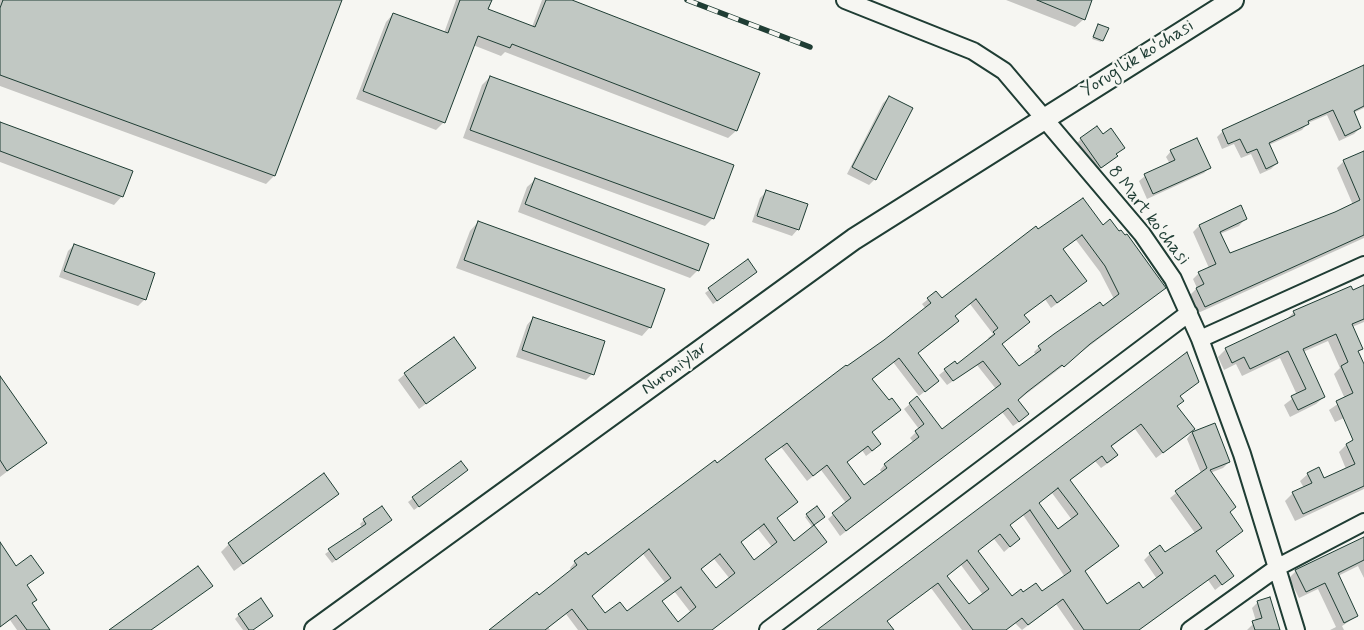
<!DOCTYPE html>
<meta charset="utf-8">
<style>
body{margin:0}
canvas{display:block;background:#f6f6f2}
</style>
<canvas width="1364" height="630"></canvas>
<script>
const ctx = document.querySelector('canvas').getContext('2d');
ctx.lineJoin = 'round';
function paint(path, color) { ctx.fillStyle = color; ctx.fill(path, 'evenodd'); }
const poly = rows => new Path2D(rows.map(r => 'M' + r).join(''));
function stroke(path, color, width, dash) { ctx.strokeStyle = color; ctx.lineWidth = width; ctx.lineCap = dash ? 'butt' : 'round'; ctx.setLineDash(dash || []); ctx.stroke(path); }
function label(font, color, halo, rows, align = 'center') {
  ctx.font = font + ' Mynerve,sans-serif'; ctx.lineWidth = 4.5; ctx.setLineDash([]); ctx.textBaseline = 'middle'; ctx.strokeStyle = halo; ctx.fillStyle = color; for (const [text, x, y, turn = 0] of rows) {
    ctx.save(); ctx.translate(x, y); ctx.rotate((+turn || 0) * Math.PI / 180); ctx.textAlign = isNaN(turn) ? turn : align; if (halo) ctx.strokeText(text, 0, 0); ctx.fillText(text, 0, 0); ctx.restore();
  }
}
const shadow = poly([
 [0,0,341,0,274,176,266,184,0,86],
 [456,0,492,0,488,11,532,27,542,0,568,0,758,74,736,131,728,138,505,52,501,56,473,45,444,122,436,130,356,99,386,22,393,14,444,33],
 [1006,0,1091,0,1084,19,1075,27],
 [1098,25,1102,40,1101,42,1092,39],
 [1364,67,1364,108,1353,113,1360,128,1354,134,1339,141,1327,115,1308,123,1302,130,1269,145,1277,163,1271,169,1260,174,1251,154,1241,158,1234,144,1222,149,1217,137,1223,131],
 [490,77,713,218,705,226,463,138,482,85],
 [889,97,875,179,869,185,847,174,883,103],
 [0,125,122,196,114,205,0,162],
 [1102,136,1123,147,1110,162,1094,173,1075,145,1081,139],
 [1171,151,1209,168,1204,173,1147,199,1139,181,1145,176,1170,164,1166,157],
 [1364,152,1364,238,1198,313,1190,295,1197,288,1193,279,1199,273,1209,268,1193,232,1199,226,1240,207,1245,219,1239,226,1220,234,1229,254,1353,205,1337,168,1344,161],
 [536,179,698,270,690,278,518,212,527,187],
 [766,192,798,229,792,236,752,222,760,198],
 [478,222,650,327,642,336,456,268,470,231],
 [1103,226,1159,293,1017,401,1022,420,1013,426,1002,412,840,536,828,519,846,503,821,470,807,481,781,447,764,460,776,519,794,543,813,528,805,517,816,508,823,517,813,525,825,542,712,630,578,630,566,614,548,627,550,630,491,630,572,571,570,568,575,562,588,557,717,465,885,341,926,309,922,304,936,293,942,300,1038,231],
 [1076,240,1100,272,1114,299,1039,347,1034,352,1036,355,1019,368,1001,345,1029,322,1023,316,1045,299,1051,308,1080,286,1062,250],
 [970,304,993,334,988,338,990,340,956,365,954,363,939,375,947,385,977,365,996,389,942,430,917,398,904,409,919,429,910,438,914,443,885,464,880,470,882,473,864,487,846,463,862,450,866,456,874,450,880,444,871,432,899,410,888,402,871,379,893,362,919,396,932,386,917,354,952,327,958,321,954,316],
 [758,529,772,547,754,562,739,543],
 [643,554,666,584,627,613,605,615,591,596],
 [714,559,730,579,715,590,700,570],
 [674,591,691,613,677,623,661,602],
 [74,245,145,299,138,306,59,277,68,251],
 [748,261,752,276,713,304,705,293],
 [1364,286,1364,322,1352,327,1361,348,1358,352,1364,367,1364,409,1335,422,1329,410,1345,399,1334,374,1340,368,1328,341,1303,352,1324,397,1316,404,1290,417,1284,405,1297,395,1280,358,1242,376,1236,364,1224,370,1218,357,1226,349,1286,320,1294,312],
 [533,318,592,374,586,380,516,357,527,325],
 [474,368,419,409,398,380,405,374],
 [0,378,45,443,0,477],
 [1198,382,1179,397,1176,407,1193,429,1188,434,1156,458,1135,429,1111,447,1117,455,1111,461,1101,468,1095,461,1069,481,1118,546,1084,572,1107,606,1143,589,1157,579,1144,560,1150,554,1160,547,1164,553,1195,533,1170,498,1201,473,1187,439,1191,433,1215,424,1229,462,1223,468,1210,473,1229,512,1242,531,1215,552,1233,576,1215,590,1208,580,1139,630,1074,630,1056,604,1022,630,1015,623,1006,630,962,630,931,588,886,622,892,630,817,630],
 [1052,493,1072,520,1058,531,1038,503],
 [1023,515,1065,577,1042,592,1011,598,977,551,994,539,1004,552,1012,545,1018,539,1009,526],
 [961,565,983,595,968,606,946,576],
 [1362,437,1364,489,1295,521,1285,501,1293,493,1304,488,1300,481,1308,474,1323,480,1346,469,1339,452,1346,445],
 [461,462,463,474,414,510,408,502],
 [338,494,234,571,221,552,229,544],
 [364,520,391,520,332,563,325,554,362,528,360,524],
 [1364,538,1364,578,1358,566,1338,576,1357,616,1342,626,1344,630,1330,630,1336,627,1318,589,1299,598,1289,578,1296,571],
 [0,545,16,567,42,573,26,586,31,604,49,630,17,630,10,620,0,627],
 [211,586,151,630,112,630],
 [1258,602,1278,630,1247,630,1256,621,1252,608],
 [239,615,271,616,253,630,243,630,235,619]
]);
const building = poly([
 [3,0,342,0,275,176,0,75,0,8,3,0],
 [460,0,492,0,488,9,535,27,546,0,572,0,760,73,737,131,512,44,510,48,478,36,445,123,363,91,393,13,448,33,460,0],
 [1037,0,1092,0,1085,20,1037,0],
 [1098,24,1109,28,1103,41,1093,37,1098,24],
 [1364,65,1364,106,1354,111,1361,128,1345,136,1333,110,1308,121,1309,124,1269,143,1278,163,1266,169,1257,149,1247,153,1240,139,1228,144,1222,130,1364,65],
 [490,76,734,165,714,219,470,130,490,76],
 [889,96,913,108,876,180,852,167,889,96],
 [0,122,133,171,123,197,0,151,0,122],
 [1097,126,1103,134,1111,128,1125,148,1116,154,1118,156,1101,168,1080,138,1097,126],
 [1197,138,1211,168,1153,194,1144,174,1175,160,1170,150,1197,138],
 [1364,151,1364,235,1205,307,1196,288,1204,284,1198,272,1216,264,1199,225,1241,205,1247,219,1220,232,1230,253,1335,212,1360,200,1343,160,1364,151],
 [535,178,709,244,699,271,525,204,535,178],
 [766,190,808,204,799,230,757,216,766,190],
 [1083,198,1103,225,1110,219,1119,231,1121,230,1125,235,1127,234,1166,288,1090,344,1064,367,1062,365,1027,392,1018,400,1029,414,1019,422,1008,408,846,531,832,513,851,498,827,465,813,476,787,443,765,459,798,502,777,518,794,541,814,525,827,542,712,630,588,630,572,609,545,630,489,630,537,592,539,595,577,565,574,561,586,552,588,555,715,460,717,463,846,365,847,366,884,340,931,303,927,298,936,291,942,298,1036,226,1038,229,1083,198],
 [1082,235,1105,266,1119,294,1103,306,1100,302,1054,334,1038,346,1041,350,1019,366,1002,344,1030,322,1024,315,1051,295,1057,303,1087,281,1063,249,1082,235],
 [976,299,998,328,993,332,995,334,957,364,955,361,944,369,953,381,983,361,1001,384,942,429,917,396,909,403,924,424,915,431,919,437,884,464,887,468,864,485,847,462,868,446,872,451,881,444,872,432,901,410,892,398,889,400,872,379,899,358,925,392,939,381,918,353,959,321,955,316,976,299],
 [764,524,777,542,754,560,741,542,764,524],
 [649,549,671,578,627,611,620,602,605,613,592,596,649,549],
 [720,554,735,573,716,588,701,569,720,554],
 [681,587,696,607,678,622,662,601,681,587],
 [478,221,665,289,651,328,464,260,478,221],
 [74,244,155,273,146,300,64,271,74,244],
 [748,259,757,272,717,301,708,288,748,259],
 [1364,285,1364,319,1352,324,1363,349,1358,351,1364,364,1364,486,1303,514,1292,492,1312,483,1307,473,1319,467,1324,478,1355,464,1346,444,1353,440,1336,401,1353,393,1341,366,1348,362,1336,334,1303,349,1325,397,1298,410,1291,396,1306,389,1288,351,1250,369,1244,357,1232,363,1225,348,1295,315,1293,311,1351,286,1353,290,1364,285],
 [533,317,605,341,594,375,522,350,533,317],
 [454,337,476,368,426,404,404,373,454,337],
 [1187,352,1199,382,1180,396,1184,401,1177,406,1195,429,1163,453,1141,424,1111,446,1118,455,1107,463,1102,456,1070,480,1119,546,1085,571,1107,604,1139,582,1143,588,1163,573,1149,553,1160,545,1165,552,1202,528,1175,491,1207,468,1192,432,1215,423,1230,462,1210,470,1236,507,1230,512,1243,531,1216,551,1234,576,1222,585,1215,575,1139,630,1084,630,1063,599,1028,625,1022,618,1006,630,973,630,938,583,887,621,894,630,817,630,1187,352],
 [1058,488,1078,514,1058,529,1039,503,1058,488],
 [1030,510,1071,571,1042,591,1036,583,1023,592,1021,589,1012,596,978,551,1000,534,1010,547,1020,539,1010,525,1030,510],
 [967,560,989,589,969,604,947,576,967,560],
 [0,376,47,443,7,471,0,460,0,376],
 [461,461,468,470,419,507,412,497,461,461],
 [324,473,339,494,243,564,228,543,324,473],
 [382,506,392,520,336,560,328,549,366,524,363,519,382,506],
 [817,506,825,517,814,525,806,514,817,506],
 [1364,537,1364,560,1338,573,1358,616,1344,623,1325,583,1306,592,1295,570,1364,537],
 [0,542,16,566,31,555,44,573,27,585,37,600,32,603,50,630,27,630,16,615,0,627,0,542],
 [198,566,213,586,151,630,109,630,198,566],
 [1270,597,1280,630,1255,630,1252,621,1262,618,1257,601,1270,597],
 [261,598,273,616,253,630,249,630,238,614,261,598]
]);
const minor = poly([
 [845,0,973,51,1004,71,1142,234,1173,279,1200,339,1242,454,1296,630],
 [1200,339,1364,265],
 [768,630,1189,313],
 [1190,630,1278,567,1364,522]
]);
const major = poly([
 [315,630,854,239,1233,0]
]);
const rail = poly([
 [687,0,810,47]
]);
const streetNames = [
 ["Yorug'lik koʻchasi",1138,59,-32],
 ["8 Mart koʻchasi",1148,216,52],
 ["Nuroniylar",675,369,-36]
];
paint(shadow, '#0003');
paint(building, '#c1c8c3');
stroke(building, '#1f3d34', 1);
stroke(minor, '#1f3d34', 20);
stroke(major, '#1f3d34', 24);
stroke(minor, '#f6f6f2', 16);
stroke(major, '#f6f6f2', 20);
stroke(rail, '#1f3d34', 5.5);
stroke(rail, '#f6f6f2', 4, [11]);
label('18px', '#1f3d34', '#f6f6f2', streetNames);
</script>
